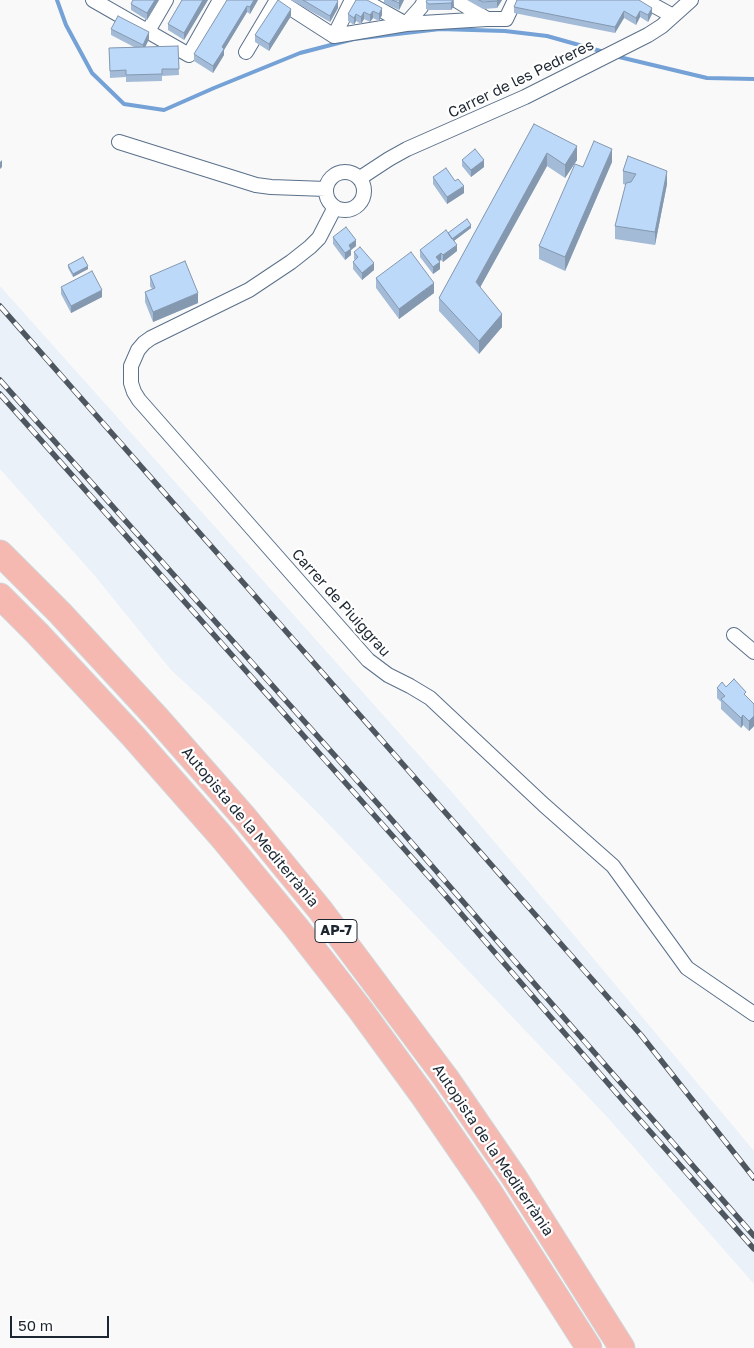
<!DOCTYPE html>
<meta charset="utf-8">
<style>
body{margin:0}
#map{position:relative;width:754px;height:1348px;overflow:hidden;background:#f9f9f9;font-family:"Golos Text",sans-serif}
canvas{display:block}
.scale{position:absolute;left:10px;top:1316px;width:99px;height:22px;box-sizing:border-box;border:2px solid #1c2631;border-top:0;padding-left:6px;font-size:15px;line-height:18px;white-space:nowrap;color:#1c2631;-webkit-text-stroke:4px #fff;paint-order:stroke}
</style>
<div id="map">
<canvas width="754" height="1348"></canvas>
<div class="scale">50 m</div>
</div>
<script>
const ctx = document.querySelector('canvas').getContext('2d');
ctx.lineJoin = 'round';
function paint(path, color) { ctx.fillStyle = color; ctx.fill(path, 'evenodd'); }
const poly = rows => new Path2D(rows.map(r => 'M' + r).join(''));
function stroke(path, color, width, dash) { ctx.strokeStyle = color; ctx.lineWidth = width; ctx.lineCap = dash ? 'butt' : 'round'; ctx.setLineDash(dash || []); ctx.stroke(path); }
function label(font, color, halo, rows, align = 'center') {
  ctx.font = font + ' "Golos Text",sans-serif'; ctx.lineWidth = 4.5; ctx.setLineDash([]); ctx.textBaseline = 'middle'; ctx.strokeStyle = halo; ctx.fillStyle = color; for (const [text, x, y, turn = 0] of rows) {
    ctx.save(); ctx.translate(x, y); ctx.rotate((+turn || 0) * Math.PI / 180); ctx.textAlign = isNaN(turn) ? turn : align; if (halo) ctx.strokeText(text, 0, 0); ctx.fillText(text, 0, 0); ctx.restore();
  }
}
const built = poly([
 [0,286,451,791,563,922,754,1151,754,1284,609,1119,558,1065,321,816,210,706,171,670,95,576,0,469]
]);
const stream = poly([
 [57,0,66,25,92,73,124,104,164,110,214,88,300,53,354,39,440,29,505,31,547,36,604,52],
 [615,56,707,78,754,79]
]);
const minor = poly([
 [93,0,189,55,220,0],
 [278,0,334,36],
 [363,0,406,24,421,7,425,0],
 [456,0,487,19],
 [644,0,673,16],
 [148,31,166,0],
 [334,36,406,24,487,19,506,19,515,0],
 [334,36,352,0],
 [246,52,277,0],
 [119,142,256,185,271,187,326,189],
 '326 191a19 19 0 1 1 38 0a19 19 0 1 1-38 0Z',
 [360,178,389,159,407,149,525,97,648,35,662,26,691,0],
 [335,207,319,238,310,247,291,262,249,290,151,338,144,343,138,350,131,366,131,383,134,392,139,400,368,660,388,675,410,686,430,698,544,805,613,866,687,968,754,1014],
 [734,635,754,652]
]);
const motorway = poly([
 [0,553,60,613,157,718,245,818,321,911,446,1078,514,1177,622,1348],
 [0,596,37,633,133,736,221,836,296,927,359,1008,424,1097,490,1193,589,1348]
]);
const rail = poly([
 [0,306,641,1035,754,1178],
 [0,380,378,804,754,1236],
 [0,394,438,887,632,1111,754,1249]
]);
const wall = poly([
 [159,0,147,20,131,10,131,4],
 [182,0,208,0,184,40,168,30,168,24],
 [227,0,258,0,250,14,247,12,224,50,224,55,213,73,194,61,194,54],
 [291,0,337,0,338,8,330,22],
 [356,0,382,15,379,21,373,18,370,22,364,19,361,24,356,21,354,25,348,21,348,14],
 [384,0,404,0,399,10,384,3],
 [454,0,454,6,451,10,429,10,426,9,426,2],
 [467,0,502,0,497,8,483,9],
 [639,0,652,14,648,22,640,17,636,25,624,18,615,33,514,13,514,7],
 [291,16,269,51,255,42,255,35],
 [111,29,149,39,145,47,178,46,179,75,162,76,162,81,126,82,126,77,110,78,109,48,134,47,111,35],
 [534,124,577,160,565,178,547,166,480,287,502,327,479,354,439,311,439,298],
 [628,156,667,184,655,245,615,239,615,226,626,185,623,184,623,171],
 [462,160,484,167,471,177,462,166],
 [612,162,565,271,539,259,539,246,583,167],
 [433,177,464,193,447,204,433,184],
 [471,228,454,241,457,251,443,262,441,260,439,261,440,269,433,274,420,257,420,250,448,233],
 [333,237,356,246,351,250,351,255,345,260,333,244],
 [354,252,374,270,362,280,353,269,353,262,355,260,354,259],
 [68,265,88,269,73,277,68,268],
 [150,276,198,303,153,322,145,302,145,292,152,289,150,286],
 [376,278,434,293,399,319,376,288],
 [61,287,102,297,71,313,61,294],
 [726,687,746,696,754,704,754,726,749,731,743,725,741,728,721,709,721,702,717,698,717,688]
]);
const shadedWall = poly([
 [155,0,159,0,147,20,147,13],
 [203,0,208,0,184,40,184,33],
 [254,0,258,0,250,14,250,7],
 [400,0,404,0,399,10,399,3],
 [453,0,454,6,451,10,451,3],
 [498,0,502,0,497,8,497,1],
 [338,1,338,8,330,22,330,16],
 [247,6,247,12,224,50,224,55,213,73,213,66,222,47],
 [382,8,382,15,379,21,379,14],
 [652,8,652,14,648,22,648,15],
 [291,9,291,16,269,51,269,44],
 [373,11,373,18,370,22,370,15],
 [624,11,624,18,615,33,615,27],
 [640,11,640,17,636,25,636,18],
 [364,12,364,19,361,24,361,17],
 [356,14,356,21,354,25,354,18],
 [149,32,149,39,143,52,143,45],
 [577,146,577,160,565,178,565,165],
 [612,149,612,162,565,271,565,257],
 [547,153,547,166,476,295,476,282],
 [2,160,2,167,0,169,0,162],
 [484,160,484,167,471,177,471,170],
 [667,171,667,184,655,245,655,232],
 [464,186,464,193,447,204,447,197],
 [471,225,471,228,451,243,451,240],
 [356,240,356,246,351,250,351,255,345,260,345,253,349,245],
 [457,245,457,251,443,262,443,255],
 [441,253,441,260,436,263,436,257],
 [440,262,440,269,433,274,433,267],
 [374,263,374,270,362,280,362,273],
 [88,266,88,269,73,277,73,274],
 [434,283,434,293,399,319,399,309],
 [102,290,102,297,71,313,71,306],
 [198,293,198,303,153,322,153,312],
 [502,314,502,327,479,354,479,341],
 [743,715,743,725,741,728,741,718],
 [754,716,754,726,749,731,749,721]
]);
const building = poly([
 [133,0,155,0,147,13,131,4,133,0],
 [182,0,203,0,184,33,168,24,182,0],
 [227,0,254,0,250,7,247,6,222,47,224,49,213,66,194,54,227,0],
 [278,0,291,9,269,44,255,35,278,0],
 [303,0,337,0,338,1,330,16,303,0],
 [356,0,367,0,382,8,379,14,373,11,370,15,364,12,361,17,356,14,354,18,348,14,356,0],
 [392,0,400,0,399,3,392,0],
 [427,0,453,0,451,3,429,4,426,2,427,0],
 [479,0,498,0,497,1,483,2,479,0],
 [517,0,639,0,652,8,648,15,640,11,636,18,624,11,615,27,514,7,517,0],
 [118,16,149,32,143,45,111,29,118,16],
 [178,46,179,69,162,69,162,74,126,75,126,70,110,71,109,48,178,46],
 [534,124,577,146,565,165,547,153,476,282,502,314,479,341,439,298,534,124],
 [594,141,612,149,565,257,539,246,575,164,583,167,594,141],
 [475,149,484,160,471,170,462,160,475,149],
 [628,156,667,171,655,232,615,226,626,183,631,182,636,174,623,171,628,156],
 [446,168,455,181,458,179,464,186,447,197,433,177,446,168],
 [467,219,471,225,452,239,448,233,467,219],
 [346,227,356,240,349,245,351,249,345,253,333,237,346,227],
 [446,230,457,245,443,255,441,253,436,257,440,262,433,267,420,250,446,230],
 [360,247,374,263,362,273,353,262,358,257,354,252,360,247],
 [411,252,434,283,399,309,376,278,411,252],
 [83,257,88,266,73,274,68,265,83,257],
 [185,261,198,293,153,312,145,292,155,288,150,276,185,261],
 [92,271,102,290,71,306,61,287,92,271],
 [734,679,746,692,744,694,754,704,754,716,749,721,743,715,741,718,721,699,725,696,717,688,722,682,726,687,734,679]
]);
const shields = [
 [336,931,42]
];
const shieldNames = [
 ["AP-7",336,931]
];
const streetNames = [
 ["Carrer de les Pedreres",521,79,-26],
 ["Carrer de Piuiggrau",341,603,48],
 ["Autopista de la Mediterrània",250,827,50],
 ["Autopista de la Mediterrània",493,1150,56]
];
paint(built, '#ebf1f9');
stroke(stream, '#74a1d6', 4);
stroke(minor, '#5a708a', 16);
stroke(motorway, '#d2d4d6', 27);
stroke(minor, '#fff', 14);
stroke(motorway, '#f5b9b2', 25);
stroke(rail, '#4e565f', 5.5);
stroke(rail, '#fff', 4, [11]);
paint(wall, '#a3bbd7');
paint(shadedWall, '#8498af');
paint(building, '#bdd9fa');
stroke(building, '#8498af', 1);
for (const [x, y, w] of shields) { const box = new Path2D(); box.roundRect(x - w / 2, y - 11.5, w, 23, 4); ctx.fillStyle = '#fff'; ctx.fill(box); stroke(box, '#1c2631', 1); }
label('bold 14px', '#1c2631', null, shieldNames);
label('15px', '#1c2631', '#fff', streetNames);
</script>
